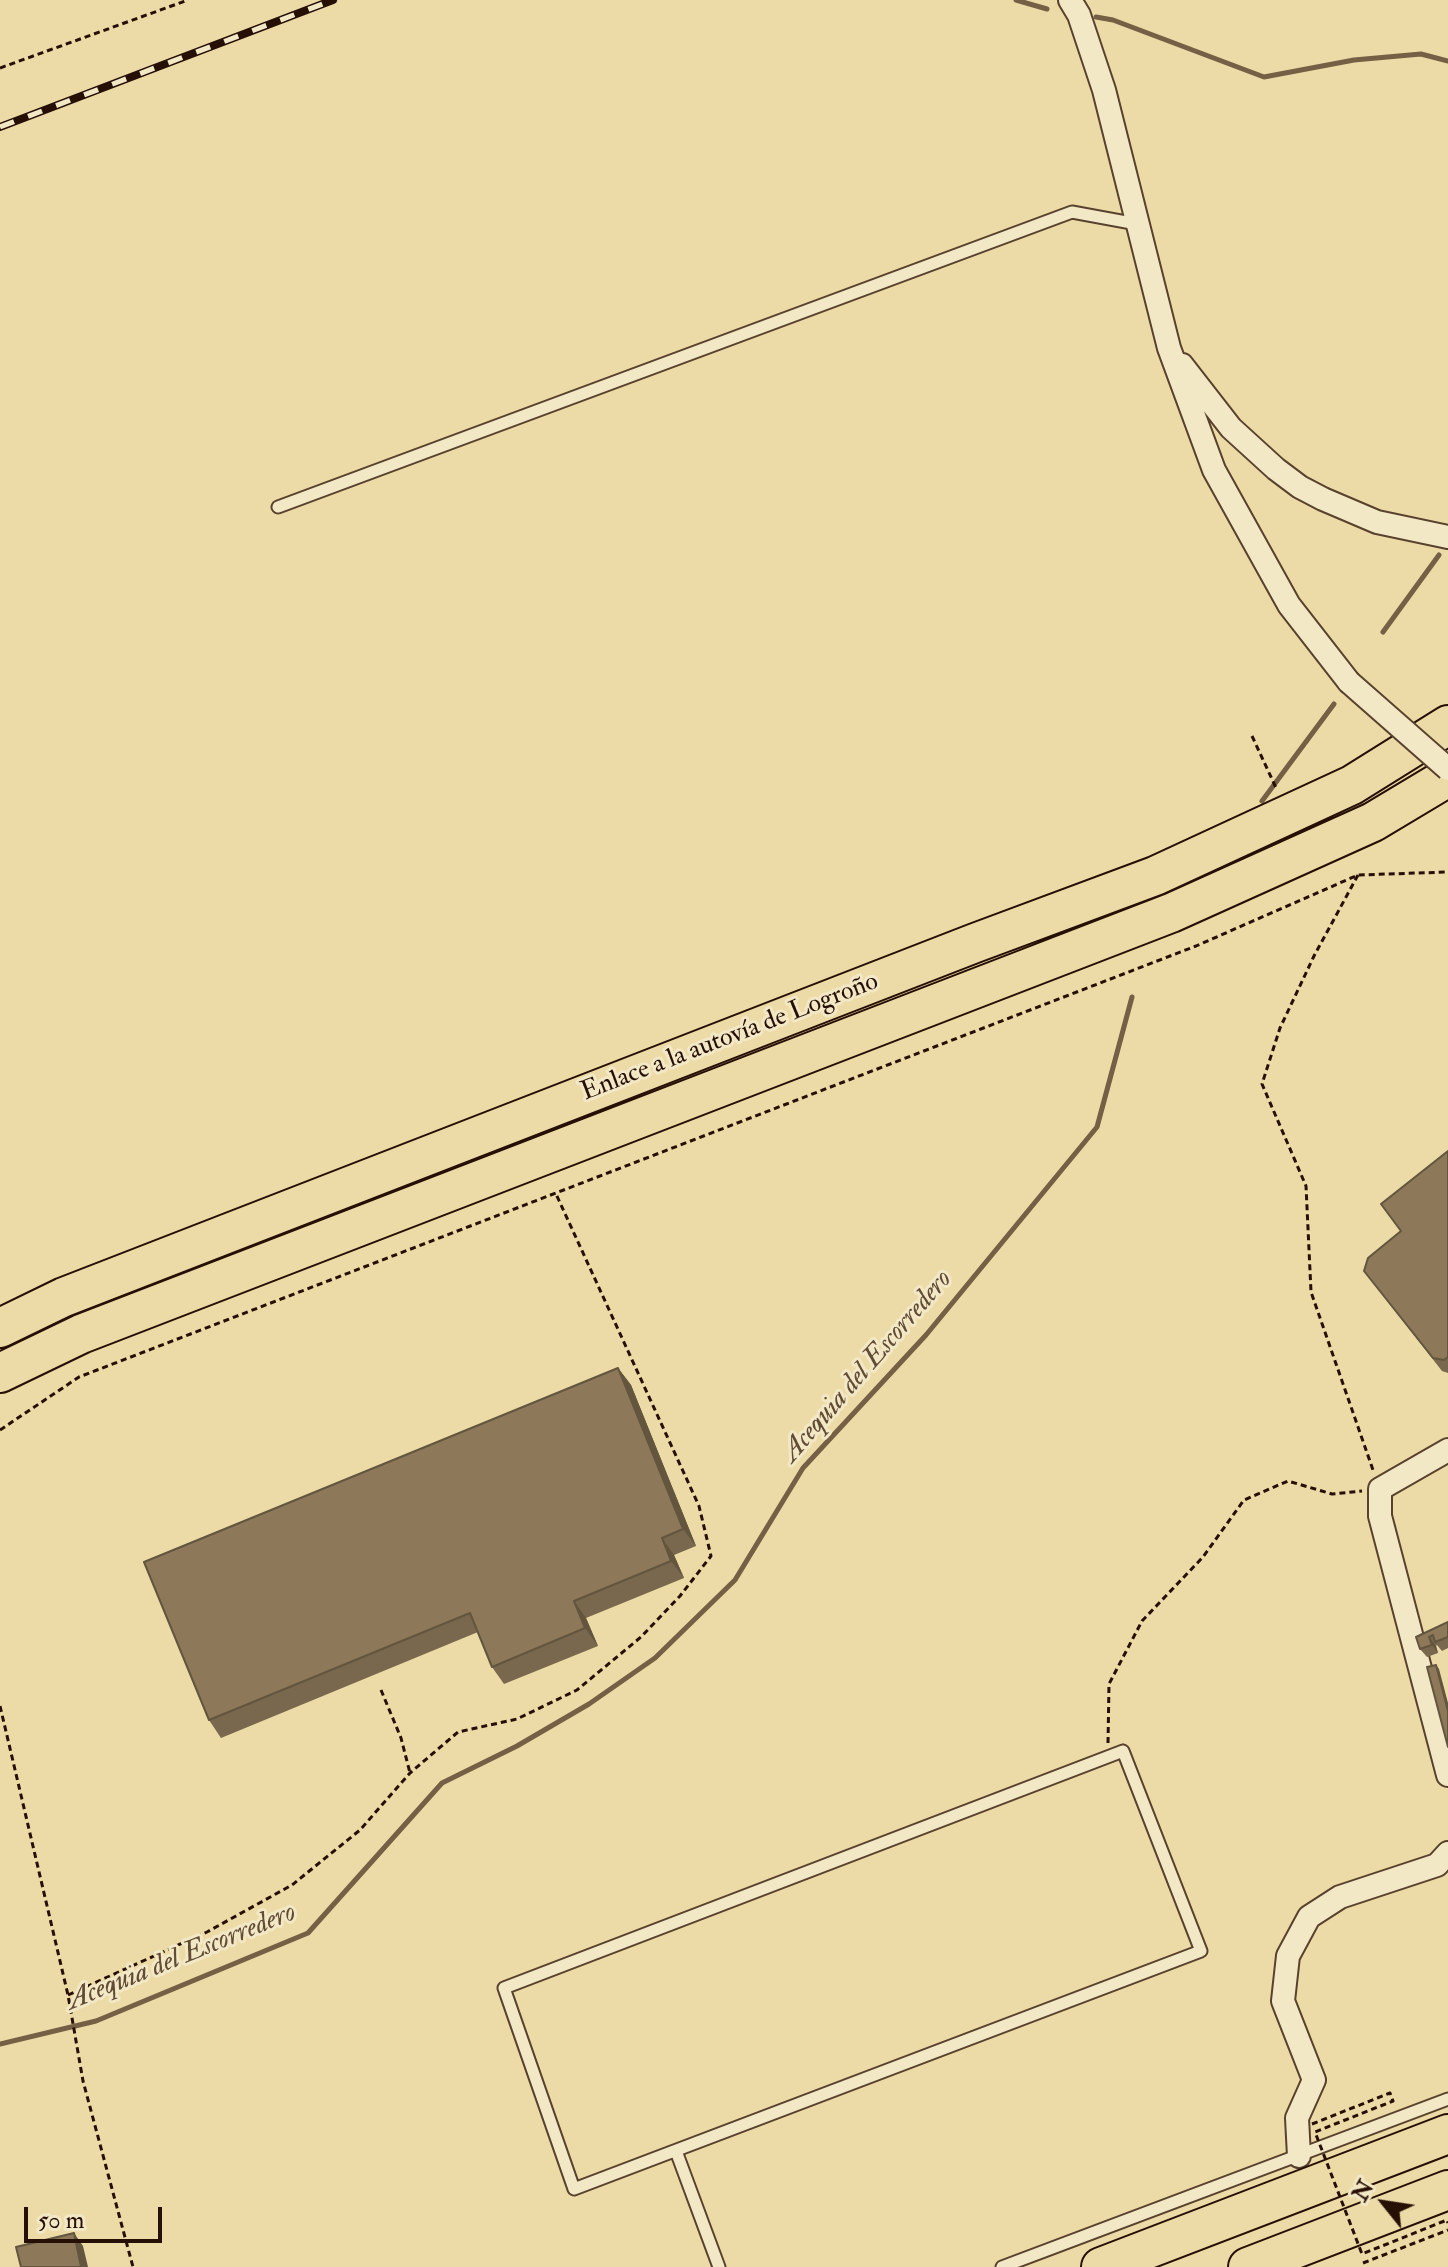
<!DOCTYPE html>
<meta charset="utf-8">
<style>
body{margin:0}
#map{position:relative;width:1448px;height:2267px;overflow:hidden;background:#ecdba7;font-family:"IM FELL Double Pica",serif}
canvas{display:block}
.north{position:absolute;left:1344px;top:2163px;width:80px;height:80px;-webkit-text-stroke:6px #f3e8c6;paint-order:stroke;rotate:300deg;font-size:22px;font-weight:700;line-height:32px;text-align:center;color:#260f04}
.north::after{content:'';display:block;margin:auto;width:28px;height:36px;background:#260f04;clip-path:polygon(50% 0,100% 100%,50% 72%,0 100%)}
.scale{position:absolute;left:24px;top:2207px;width:138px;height:36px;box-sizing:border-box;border:4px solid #260f04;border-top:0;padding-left:10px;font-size:24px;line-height:28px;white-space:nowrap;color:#260f04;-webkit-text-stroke:6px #f3e8c6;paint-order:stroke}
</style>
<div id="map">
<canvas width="1448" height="2267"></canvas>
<div class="north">N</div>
<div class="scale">50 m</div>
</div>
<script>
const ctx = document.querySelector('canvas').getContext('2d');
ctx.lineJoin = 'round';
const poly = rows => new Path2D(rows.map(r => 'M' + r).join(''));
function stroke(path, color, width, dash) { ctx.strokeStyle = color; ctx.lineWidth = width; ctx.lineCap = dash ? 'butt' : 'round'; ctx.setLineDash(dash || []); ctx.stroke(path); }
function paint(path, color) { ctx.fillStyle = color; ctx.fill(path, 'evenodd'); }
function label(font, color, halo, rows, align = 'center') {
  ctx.font = font + ' "IM FELL Double Pica",serif'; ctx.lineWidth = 6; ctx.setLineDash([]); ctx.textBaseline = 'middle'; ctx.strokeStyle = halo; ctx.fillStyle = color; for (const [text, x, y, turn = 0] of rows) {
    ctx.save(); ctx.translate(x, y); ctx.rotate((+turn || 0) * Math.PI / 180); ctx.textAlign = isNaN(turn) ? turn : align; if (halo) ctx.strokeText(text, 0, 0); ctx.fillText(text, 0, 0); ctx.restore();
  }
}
const stream = poly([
 [1016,0,1047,9],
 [1096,17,1113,20,1264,77,1354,60,1421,54,1448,61],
 [1383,632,1439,555],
 [1262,801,1334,704],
 [0,2044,96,2021,308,1933,442,1783,517,1746,589,1704,655,1658,735,1580,803,1468,926,1335,1097,1127,1132,997]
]);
const path = poly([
 [0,68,188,0],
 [1252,736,1277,790],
 [1358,875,1314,956,1280,1028,1262,1084,1306,1186,1311,1292,1373,1470],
 [0,1430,79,1377,1196,946,1358,875,1448,872],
 [381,1690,401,1738,410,1773],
 [0,1706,68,1995,83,2081,133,2267],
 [1108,1743,1109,1684,1142,1621,1203,1557,1244,1500,1288,1481,1332,1494,1362,1491],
 [68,1995,207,1932,292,1885,360,1830,410,1773,458,1732,517,1719,577,1690,641,1637,680,1596,711,1556,699,1506,556,1194],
 [1363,2263,1448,2230]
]);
const lane = poly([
 [278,507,1072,212,1137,224],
 [1123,1751,1201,1951,574,2189,504,1988,1123,1751],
 [676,2151,719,2267],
 [1002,2267,1448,2099]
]);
const street = poly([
 [1070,0,1079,15,1104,90,1169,348,1214,470,1289,605,1349,682],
 [1182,365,1231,428,1276,469,1300,487,1323,499,1377,522,1448,537],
 [1448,1450,1380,1489,1380,1516,1448,1775],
 [1299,2156,1297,2118,1314,2080,1283,2001,1288,1956,1309,1917,1340,1897,1437,1865,1448,1853]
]);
const highway = poly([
 [0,1328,64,1297,975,943,1155,876,1352,785,1448,725],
 [0,1373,81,1334,1171,913,1373,822,1448,777],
 [1101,2267,1448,2134],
 [1248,2267,1448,2190]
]);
const rail = poly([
 [0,127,333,0]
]);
const pathBridge = poly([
 [1312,2124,1390,2093,1393,2101,1315,2132,1362,2254,1447,2220,1448,2223]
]);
const streetBridge = poly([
 [1349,682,1448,769]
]);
const wall = poly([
 [1448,1151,1448,1373,1442,1371,1364,1271,1401,1232],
 [618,1368,631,1385,696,1546,674,1555,684,1578,586,1618,598,1646,504,1684,492,1667,478,1632,221,1738,209,1720],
 [1448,1622,1448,1648,1442,1651,1437,1645,1436,1646,1438,1653,1427,1657,1420,1649,1416,1637]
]);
const shadedWall = poly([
 [618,1368,631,1385,696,1546,683,1529],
 [662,1538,674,1555,684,1578,671,1561],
 [574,1601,586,1618,598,1646,585,1628],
 [1429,1637,1436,1646,1438,1653,1432,1645],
 [1436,1665,1439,1669,1448,1703,1448,1711],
 [74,2233,83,2246,88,2267,81,2267]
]);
const building = poly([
 [1448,1151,1448,1357,1444,1360,1433,1358,1364,1271,1368,1258,1401,1231,1381,1204,1448,1151],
 [618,1368,683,1529,662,1538,671,1561,574,1601,585,1628,492,1667,470,1613,209,1720,144,1562,618,1368],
 [1448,1622,1448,1637,1435,1642,1433,1635,1429,1637,1432,1645,1420,1649,1416,1637,1448,1622],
 [1436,1665,1448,1711,1448,1747,1427,1667,1436,1665],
 [74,2233,81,2267,21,2267,16,2247,74,2233]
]);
const streetNames = [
 ["Enlace a la autovía de Logroño",730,1038,-21]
];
const waterNames = [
 ["Acequia del Escorredero",868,1367,-49],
 ["Acequia del Escorredero",182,1958,-22]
];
stroke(stream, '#756045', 5);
stroke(lane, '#58422d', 15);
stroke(street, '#58422d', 26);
stroke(highway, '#260f04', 42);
stroke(path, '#260f04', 3, [6, 4]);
stroke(lane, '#f3e8c6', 11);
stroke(street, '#f3e8c6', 22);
stroke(highway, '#ecdba7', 38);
stroke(rail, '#260f04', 8);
stroke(rail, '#f3e8c6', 5, [15]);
stroke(streetBridge, '#58422d', 26, []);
stroke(pathBridge, '#260f04', 3, [6, 4]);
stroke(streetBridge, '#f3e8c6', 22);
paint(wall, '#79684d');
paint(shadedWall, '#63553e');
paint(building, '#8d7959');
stroke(building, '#63553e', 2);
label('26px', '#260f04', '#f3e8c6', streetNames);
label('italic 28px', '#614c35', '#f3e8c6', waterNames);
</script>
